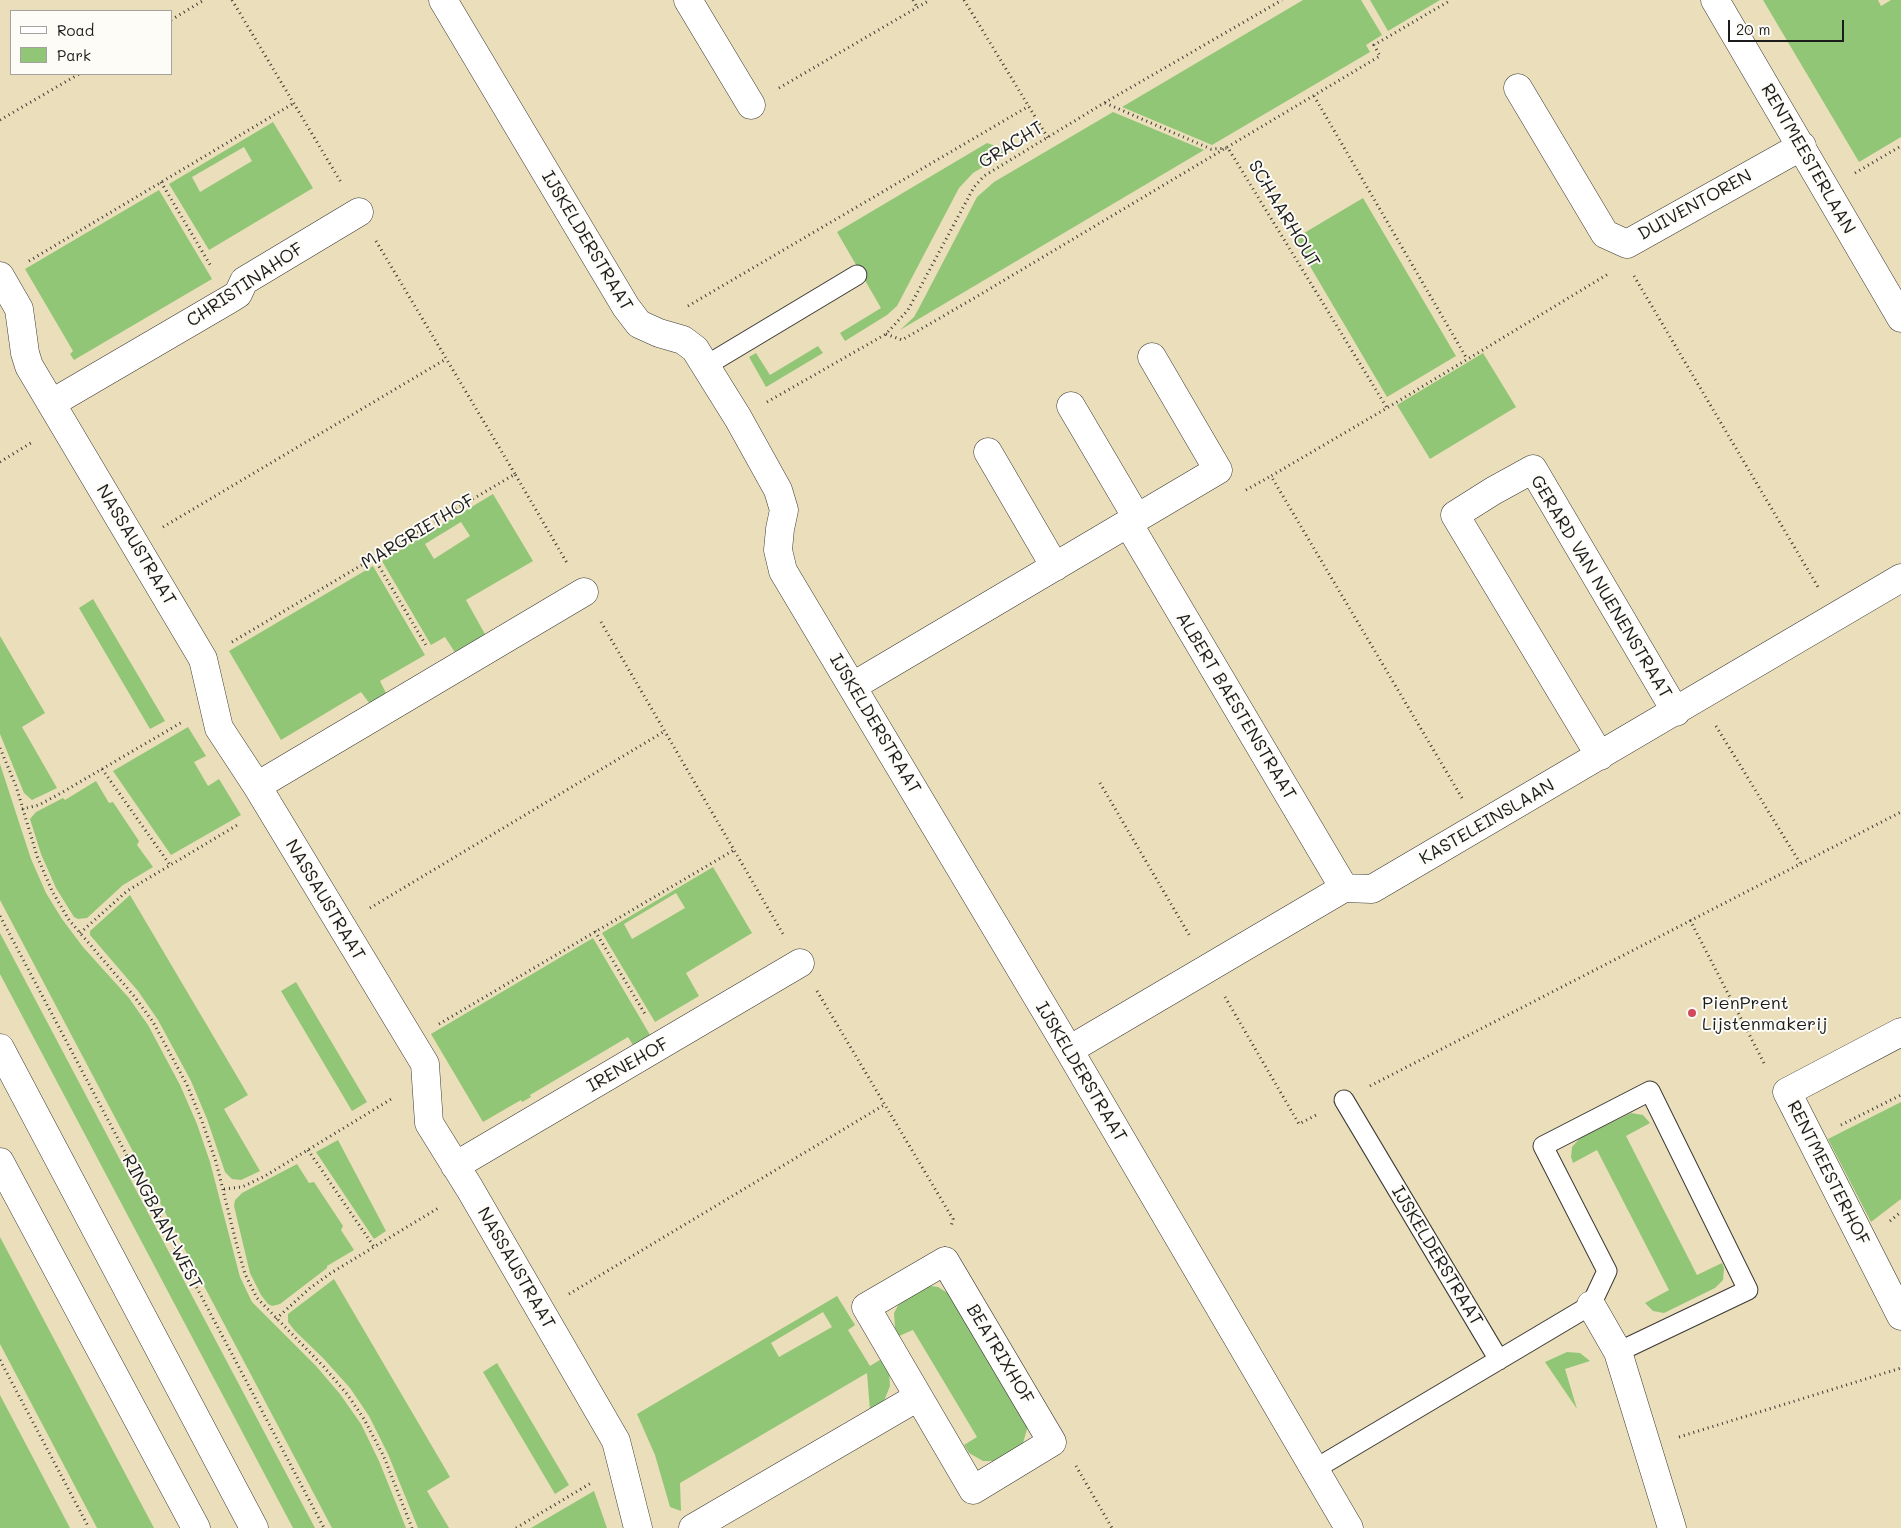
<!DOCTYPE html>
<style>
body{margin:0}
#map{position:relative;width:1901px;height:1528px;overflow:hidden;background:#ebdeba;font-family:Mali,sans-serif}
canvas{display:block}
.legend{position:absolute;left:10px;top:10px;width:162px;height:65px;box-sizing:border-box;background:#fdfcf7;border:1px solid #a3a29f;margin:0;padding:6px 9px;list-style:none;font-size:15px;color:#1c1c1c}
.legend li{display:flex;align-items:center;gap:10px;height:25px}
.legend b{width:25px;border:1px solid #a3a29f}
.scale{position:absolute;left:1728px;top:20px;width:116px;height:22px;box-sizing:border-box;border:2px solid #1c1c1c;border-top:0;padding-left:6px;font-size:15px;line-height:18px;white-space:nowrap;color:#1c1c1c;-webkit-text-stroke:4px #fdfcf7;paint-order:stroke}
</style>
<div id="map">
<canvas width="1901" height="1528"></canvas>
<ul class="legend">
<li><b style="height:6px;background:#fff"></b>Road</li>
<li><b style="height:14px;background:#92c677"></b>Park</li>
</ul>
<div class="scale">20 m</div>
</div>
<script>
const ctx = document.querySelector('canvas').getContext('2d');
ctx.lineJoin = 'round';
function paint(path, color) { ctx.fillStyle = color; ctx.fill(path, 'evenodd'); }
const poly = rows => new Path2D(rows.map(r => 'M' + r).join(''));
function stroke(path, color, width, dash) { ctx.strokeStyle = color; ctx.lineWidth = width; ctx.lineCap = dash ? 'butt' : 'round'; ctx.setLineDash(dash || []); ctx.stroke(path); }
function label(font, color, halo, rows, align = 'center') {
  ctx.font = font + ' Mali,sans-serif'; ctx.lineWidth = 4; ctx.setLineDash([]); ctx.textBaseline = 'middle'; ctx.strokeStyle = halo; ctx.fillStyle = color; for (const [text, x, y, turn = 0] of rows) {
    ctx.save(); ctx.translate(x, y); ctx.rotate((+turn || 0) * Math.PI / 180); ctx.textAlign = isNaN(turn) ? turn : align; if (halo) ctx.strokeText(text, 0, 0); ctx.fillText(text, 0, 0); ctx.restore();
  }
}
const green = poly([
 [1303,0,1361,0,1382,35,1366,45,1370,52,1212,145,1122,107],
 [1370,0,1440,0,1388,31],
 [1763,0,1878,0,1881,6,1891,0,1901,0,1901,137,1859,162],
 [1113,112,1204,150,900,330,914,317,919,308,977,197,994,182],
 [273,122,313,188,209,250,169,184],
 [244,147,252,161,200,192,192,177],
 [987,143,1010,151,973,173,959,188,897,306,887,315,845,341,840,333,881,308,837,232],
 [159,190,212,279,74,360,70,354,73,351,25,269],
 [1363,198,1456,356,1387,397,1294,239],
 [818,346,823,353,766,387,749,357,756,353,770,375],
 [1483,353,1516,407,1430,459,1397,405],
 [493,494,533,561,466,600,486,636,456,654,445,637,431,645,382,561],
 [461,522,470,536,434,559,425,544],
 [373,566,425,655,380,681,387,695,370,704,361,692,281,740,229,651],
 [93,599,165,721,150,729,79,608],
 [0,636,45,713,22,727,57,788,32,800,24,793,0,734],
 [188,727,206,756,194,762,208,786,219,779,241,815,171,855,113,771],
 [0,764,31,859,46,893,62,919,83,947,129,998,148,1025,180,1085,197,1124,210,1162,240,1277,252,1302,316,1366,340,1394,361,1424,379,1461,406,1528,332,1528,0,900],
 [96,781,109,803,113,802,139,841,137,845,153,867,123,885,87,918,78,919,74,917,56,888,41,854,30,819,36,812,63,798,65,800],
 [713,867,752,933,686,973,699,996,655,1022,602,933],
 [676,893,685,908,632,939,624,924],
 [130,895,248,1095,224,1109,260,1171,241,1180,232,1179,225,1172,207,1119,191,1081,158,1020,138,991,90,935,90,931],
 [0,933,315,1528,293,1528,0,974],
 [593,938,653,1040,636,1050,628,1037,530,1095,531,1097,522,1102,521,1100,483,1122,431,1034],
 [296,982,367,1102,352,1111,281,991],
 [1901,1102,1901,1199,1871,1222,1828,1139],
 [1631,1113,1643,1115,1650,1123,1626,1136,1697,1275,1722,1263,1724,1268,1723,1280,1715,1288,1664,1313,1653,1311,1645,1303,1669,1290,1597,1150,1573,1163,1571,1157,1572,1147,1580,1138],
 [338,1140,386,1231,374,1239,316,1152],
 [297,1164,309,1183,314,1182,343,1226,341,1230,354,1250,327,1266,327,1268,280,1304,272,1306,268,1304,261,1295,250,1273,234,1206,235,1200,242,1193],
 [0,1237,154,1528,97,1528,0,1344],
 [334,1279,450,1477,427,1491,449,1528,418,1528,388,1454,369,1416,350,1388,323,1358,295,1331,288,1322,288,1314],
 [931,1286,938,1287,951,1295,1026,1421,1027,1429,1023,1443,1019,1449,998,1461,983,1461,969,1453,964,1445,977,1437,913,1330,899,1336,895,1328,894,1313,901,1300,923,1287],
 [837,1296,855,1325,848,1330,870,1366,883,1358,889,1370,890,1386,884,1401,870,1411,867,1373,680,1483,681,1511,670,1507,655,1455,637,1414],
 [823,1312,832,1327,779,1357,771,1343],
 [1567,1352,1580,1353,1590,1361,1565,1369,1577,1409,1545,1362],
 [497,1363,569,1485,555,1494,483,1372],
 [0,1395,70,1528,0,1528],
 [594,1491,607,1528,531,1528,553,1515]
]);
const path = poly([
 [232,0,342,184],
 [913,0,917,7],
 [964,0,1048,138],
 [171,20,204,0],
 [779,88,930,0],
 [1314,96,1467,359],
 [1105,103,1211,149,1228,148,1387,408],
 [0,120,79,74],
 [1855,173,1901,146],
 [161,182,212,268],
 [376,241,515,474],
 [29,261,294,103],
 [1634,276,1818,587],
 [688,306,1029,106],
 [886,334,902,340,976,297,1380,56,1374,45,1451,0],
 [767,402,886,334,908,310,974,187,984,176,1104,103,1282,0],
 [0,462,34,441],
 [1246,490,1271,476],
 [163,527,446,359],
 [374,558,427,647],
 [601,622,783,934],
 [232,642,515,474,567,563],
 [1716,726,1800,863],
 [0,748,16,786,37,856,52,891,69,920,134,996,153,1022,187,1085,202,1121,216,1162,237,1246,245,1274,257,1298,324,1367,347,1394,364,1419,384,1457,412,1528],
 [102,769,170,865],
 [1100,783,1191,938],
 [1462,798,1271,476,1387,408,1608,274],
 [22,809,39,805,61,793,184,721],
 [370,908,665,731],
 [0,916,324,1528],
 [1690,920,1765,1065],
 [595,931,645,1014],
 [80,933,127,891,239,824],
 [817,991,953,1219,951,1227],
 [1225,997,1299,1124,1318,1114],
 [439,1024,734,850],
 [1370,1086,1901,812],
 [1841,1125,1901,1095],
 [308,1150,374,1247],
 [224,1189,242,1187,265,1176,393,1098],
 [1890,1221,1901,1212],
 [569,1294,884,1105],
 [276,1319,310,1288,331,1273,440,1207],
 [0,1360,89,1528],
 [1679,1437,1901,1368],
 [1076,1466,1112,1528],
 [516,1528,591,1483]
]);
const service = poly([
 [707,365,857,275],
 [1344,1100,1499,1360],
 [1315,1469,1591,1305,1607,1271,1543,1146,1650,1091,1748,1290,1618,1352]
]);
const minor = poly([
 [443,0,626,307,639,324,659,333,683,340,695,349,738,418,778,490,784,510,780,529,778,550,783,571,1069,1050,1349,1528],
 [688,0,751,105],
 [1715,0,1901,318],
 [1518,88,1605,234,1627,244,1802,146],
 [0,276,19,309,25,353,29,366,203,659,219,728,257,786,425,1064,429,1123,470,1189,616,1441,638,1528],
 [52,403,230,299,238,294,244,281,359,212],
 [1071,406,1137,518],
 [988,452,1055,567],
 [1128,523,1344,888],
 [853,686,1218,470,1152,357],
 [1600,756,1455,515,1493,491,1533,469,1676,712],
 [257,786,584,592],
 [1901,1032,1787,1092,1901,1316],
 [1069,1050,1344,888,1372,889,1901,578],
 [455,1166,800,963],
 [945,1261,1052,1442,973,1490,866,1307,945,1261],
 [1591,1305,1618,1352,1672,1528],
 [693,1528,918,1397]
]);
const secondary = poly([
 [0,1048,254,1528],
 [0,1162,196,1528]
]);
const markers = [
 [1692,1013,5,"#d1495b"]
];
const streetNames = [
 ["GRACHT",1011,145,-32],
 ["RENTMEESTERLAAN",1808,159,60],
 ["DUIVENTOREN",1695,205,-29],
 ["SCHAARHOUT",1284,214,59],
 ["IJSKELDERSTRAAT",587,241,59],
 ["CHRISTINAHOF",245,285,-34],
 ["MARGRIETHOF",418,532,-31],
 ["NASSAUSTRAAT",136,545,59],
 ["GERARD VAN NUENENSTRAAT",1601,587,59],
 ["ALBERT BAESTENSTRAAT",1236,706,59],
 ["IJSKELDERSTRAAT",875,724,59],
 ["KASTELEINSLAAN",1487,822,-30],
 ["NASSAUSTRAAT",325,900,59],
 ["IRENEHOF",628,1065,-30],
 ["IJSKELDERSTRAAT",1081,1072,59],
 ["RENTMEESTERHOF",1828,1173,63],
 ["RINGBAAN-WEST",162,1222,62],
 ["IJSKELDERSTRAAT",1437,1256,59],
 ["NASSAUSTRAAT",516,1268,60],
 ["BEATRIXHOF",1000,1354,59]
];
const poiNames = [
 ["PienPrent",1702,1003],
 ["Lijstenmakerij",1702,1024]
];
paint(green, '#92c677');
stroke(service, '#3b3934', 21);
stroke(minor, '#3b3934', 29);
stroke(secondary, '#3b3934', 29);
stroke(path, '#3b3934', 3, [1, 4]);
stroke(service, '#fff', 19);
stroke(minor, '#fff', 28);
stroke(secondary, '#fff', 28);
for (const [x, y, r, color] of markers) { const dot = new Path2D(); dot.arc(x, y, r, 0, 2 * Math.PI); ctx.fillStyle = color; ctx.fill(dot); stroke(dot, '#fdfcf7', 2); }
label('18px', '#1c1c1c', '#fdfcf7', streetNames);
label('18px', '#1c1c1c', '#fdfcf7', poiNames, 'left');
</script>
